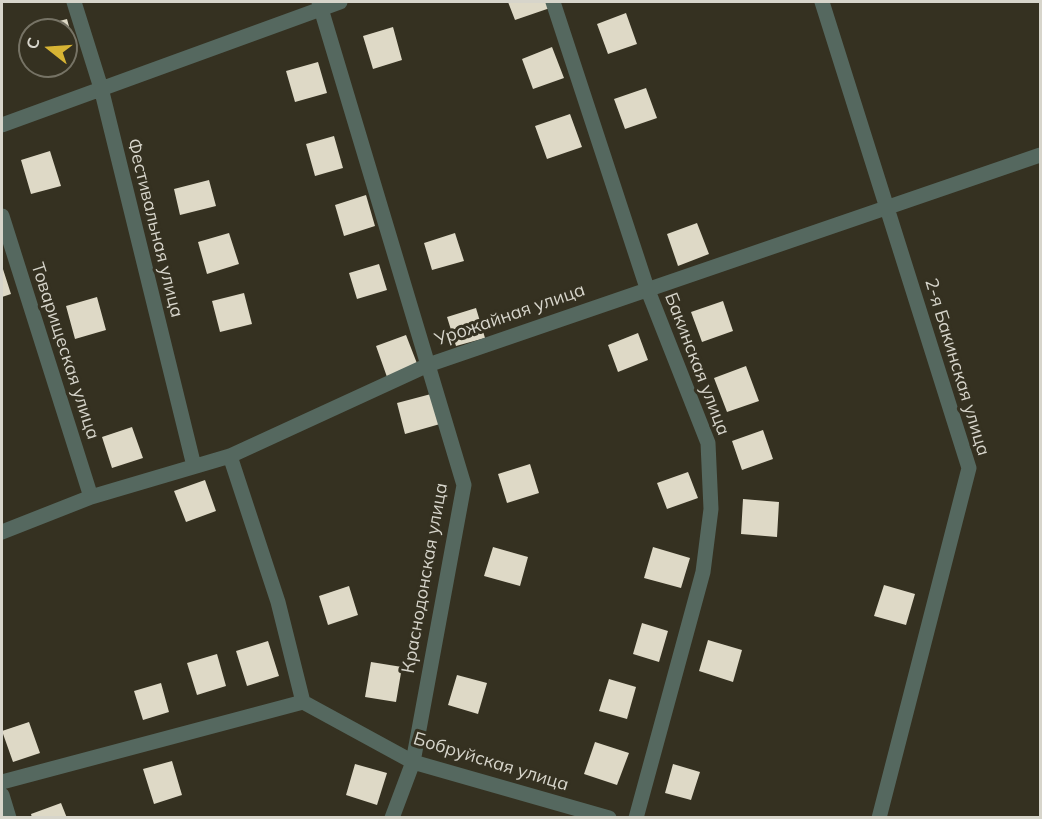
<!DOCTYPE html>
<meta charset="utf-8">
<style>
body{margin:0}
#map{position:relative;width:1042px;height:819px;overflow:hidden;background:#353121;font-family:Mulish,sans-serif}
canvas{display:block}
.frame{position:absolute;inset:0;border:3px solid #d7d5cb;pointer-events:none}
.north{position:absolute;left:18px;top:18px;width:60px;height:60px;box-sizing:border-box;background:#353121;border:2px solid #767365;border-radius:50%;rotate:287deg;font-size:16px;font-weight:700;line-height:24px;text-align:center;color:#d7d5cb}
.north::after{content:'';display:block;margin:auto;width:21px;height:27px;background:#d7b434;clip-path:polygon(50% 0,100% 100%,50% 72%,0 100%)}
</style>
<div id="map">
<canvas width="1042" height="819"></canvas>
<div class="frame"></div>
<div class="north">С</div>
</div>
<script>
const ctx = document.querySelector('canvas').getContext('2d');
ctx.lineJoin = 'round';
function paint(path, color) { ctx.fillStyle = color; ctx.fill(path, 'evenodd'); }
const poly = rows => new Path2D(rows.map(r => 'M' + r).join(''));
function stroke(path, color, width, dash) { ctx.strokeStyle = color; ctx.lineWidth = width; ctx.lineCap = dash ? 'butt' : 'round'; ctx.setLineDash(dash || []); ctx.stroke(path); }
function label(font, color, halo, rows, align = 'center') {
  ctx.font = font + ' Mulish,sans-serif'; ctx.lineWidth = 6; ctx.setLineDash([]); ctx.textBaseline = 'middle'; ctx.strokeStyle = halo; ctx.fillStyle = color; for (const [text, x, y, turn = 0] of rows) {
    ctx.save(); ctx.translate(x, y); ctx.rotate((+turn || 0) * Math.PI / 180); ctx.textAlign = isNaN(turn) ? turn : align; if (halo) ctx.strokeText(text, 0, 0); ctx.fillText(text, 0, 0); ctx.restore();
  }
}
const building = poly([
 [508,2,548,2,550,8,515,20],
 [626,13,637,44,608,54,597,24],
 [67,19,76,52,66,55,66,30,42,30,40,26],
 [393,27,402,60,373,69,363,36],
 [552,47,564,78,533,89,522,59],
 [318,62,327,93,295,102,286,71],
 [646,88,657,118,625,129,614,99],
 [570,114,582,147,547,159,535,126],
 [334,136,343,168,315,176,306,144],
 [50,151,61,186,31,194,21,160],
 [209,180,216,206,180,215,174,189],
 [366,195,375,226,344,236,335,205],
 [697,223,709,254,678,266,667,234],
 [229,233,239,264,207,274,198,242],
 [455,233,464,261,432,270,424,243],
 [379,264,387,290,357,299,349,273],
 [2,266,11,294,2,297],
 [244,293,252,324,220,332,212,301],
 [97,297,106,330,75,339,66,306],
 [723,301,733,331,702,342,691,312],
 [476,308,485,338,456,346,447,317],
 [638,333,648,360,618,372,608,345],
 [406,335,418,366,387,377,376,346],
 [746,366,759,401,727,412,714,378],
 [431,394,440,424,405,434,397,403],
 [132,427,143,458,112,468,102,437],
 [763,430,773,459,742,470,732,441],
 [530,464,539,493,507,503,498,474],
 [688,472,698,498,667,509,657,483],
 [205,480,216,511,186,522,174,491],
 [743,499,779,502,777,537,741,534],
 [493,547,528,557,520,586,484,576],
 [653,547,690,558,681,588,644,578],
 [884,585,915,594,906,625,874,616],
 [349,586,358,615,328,625,319,596],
 [642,623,668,631,659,662,633,654],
 [708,640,742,650,733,682,699,671],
 [268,641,279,676,247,686,236,651],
 [217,654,226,686,197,695,187,663],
 [371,662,402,667,396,702,365,697],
 [457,675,487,683,478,714,448,705],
 [609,679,636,687,627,719,599,711],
 [161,683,169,712,143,720,134,691],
 [29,722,40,753,13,762,2,731],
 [595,742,629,753,617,785,584,774],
 [172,761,182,795,154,804,143,769],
 [355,764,387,773,377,805,346,795],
 [673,764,700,772,691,800,665,793],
 [61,803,67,818,32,818,31,814]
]);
const minor = poly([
 [74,2,101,88,194,466],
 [319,2,464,485,413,762,392,818],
 [553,2,647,288,708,443,711,509,703,572,636,818],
 [822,2,969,468,879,818],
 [2,125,340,2],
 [2,216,91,497],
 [230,456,278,602,303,702],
 [2,532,91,497,230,456,428,365,1040,155],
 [303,702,413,762,609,818],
 [2,782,303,702],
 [2,795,9,818]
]);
const streetNames = [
 ["Фестивальная улица",155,228,76],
 ["Урожайная улица",510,315,-19],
 ["Товарищеская улица",65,351,72],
 ["Бакинская улица",697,364,69],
 ["2-я Бакинская улица",957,367,73],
 ["Краснодонская улица",425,578,-80],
 ["Бобруйская улица",491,762,17]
];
paint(building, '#ded9c6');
stroke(minor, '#55685f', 15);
label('18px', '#d7d5cb', '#353121', streetNames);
</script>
